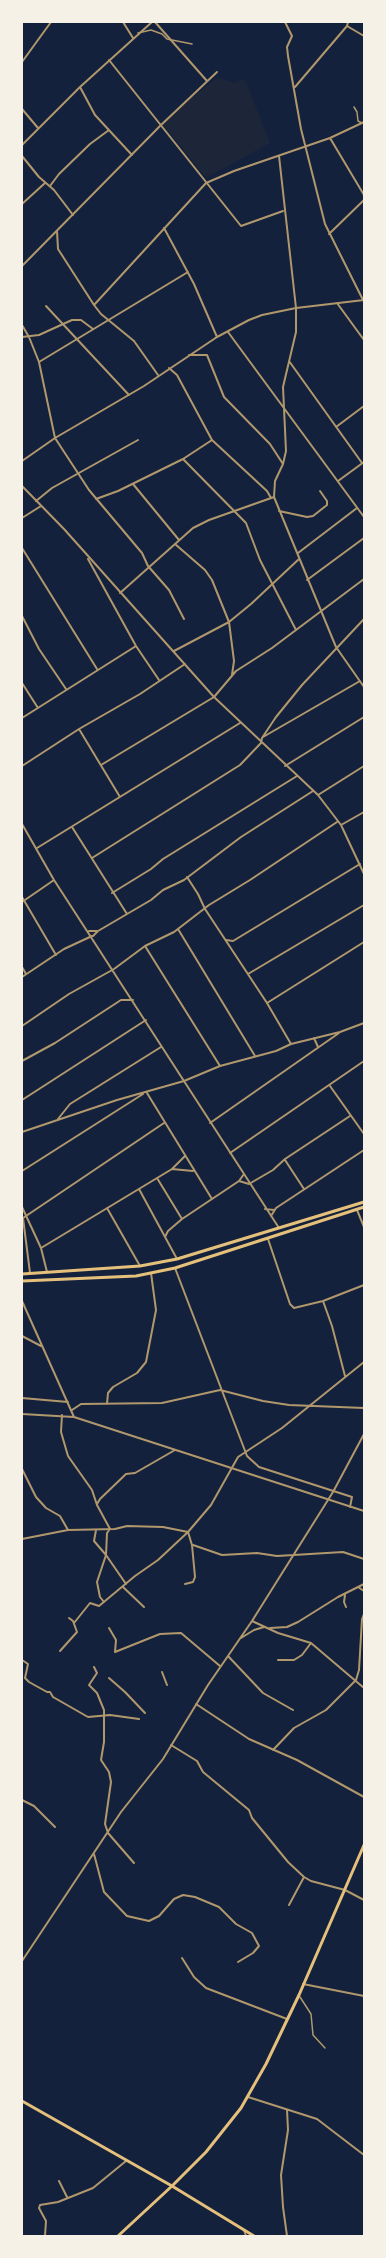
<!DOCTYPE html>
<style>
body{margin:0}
#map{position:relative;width:386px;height:2258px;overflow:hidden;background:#14213d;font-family:Roboto,sans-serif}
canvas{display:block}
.frame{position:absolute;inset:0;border:23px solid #f6f1e7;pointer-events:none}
</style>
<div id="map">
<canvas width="386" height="2258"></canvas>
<div class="frame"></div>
</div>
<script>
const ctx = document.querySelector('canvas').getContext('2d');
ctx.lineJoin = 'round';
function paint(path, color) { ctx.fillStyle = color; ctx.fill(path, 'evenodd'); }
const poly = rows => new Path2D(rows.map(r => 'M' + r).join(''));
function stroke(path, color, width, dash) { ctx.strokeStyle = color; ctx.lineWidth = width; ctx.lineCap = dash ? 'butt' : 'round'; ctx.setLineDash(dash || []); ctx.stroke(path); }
const green = poly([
 [218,77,234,83,243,79,246,82,270,143,206,178,161,122]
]);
const pedestrian = poly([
 [138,33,151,30,162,34,167,39,192,44],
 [354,107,357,112,358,121,362,123],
 [300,1997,311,2014,313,2035,325,2048]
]);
const minor = poly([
 [123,22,133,38],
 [155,22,207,81],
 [285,22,292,36,287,47,288,56,301,129,325,224,363,300],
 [347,26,364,36],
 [109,60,241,226,283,211],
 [22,62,51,22],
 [80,87,95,115,132,155],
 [295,87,347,26,348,22],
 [22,109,38,128],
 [330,138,364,195],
 [22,145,80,87,152,22],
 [22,156,39,177,54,190,73,215],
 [279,156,296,308,296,332,283,387,286,451,283,464,275,481,274,497,336,647,364,687],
 [50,186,59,174,90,144,109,130],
 [22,204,45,183],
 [164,228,194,284,217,337],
 [57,231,58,249,94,305,101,314,134,341,158,375],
 [329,234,364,200],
 [22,266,160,126,217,72],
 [337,303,364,340],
 [94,305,206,183,234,171,330,138,364,122],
 [46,306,129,395],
 [22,325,29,337,39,362,55,438,89,490,142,553,148,566,169,590,184,619],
 [228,332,364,517],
 [22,337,39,335,72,320,81,320,93,329],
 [189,355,207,355,224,397,270,444,283,464],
 [289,361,362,463],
 [39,362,188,272],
 [169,368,177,375,212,440],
 [336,427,364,406],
 [183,459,246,523,260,560,296,630],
 [22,461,55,438,144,386,217,337,249,320,262,315,296,308,364,300],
 [338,481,364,462],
 [133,484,179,540],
 [22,486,64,529,214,697,318,795,341,825,364,874],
 [96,499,118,491,183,459,212,440,267,491,271,498],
 [36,501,52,488,138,440],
 [279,511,307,517,313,516,327,505,327,501,320,491],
 [22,518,41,506],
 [175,544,205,570,212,580,229,622,234,661,232,675],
 [22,548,97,669],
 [298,553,357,508],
 [88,559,136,646,159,680],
 [307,580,364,538],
 [120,593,193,528,209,520,274,497],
 [22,616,39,649,66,689],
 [174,651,229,622,251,604,299,559],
 [22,683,38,708],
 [22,718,136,646],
 [79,729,120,797],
 [263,737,360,681],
 [101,765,214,697,236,671,272,648,364,579],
 [22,766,79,729,140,694,185,664],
 [285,766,364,717],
 [318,795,364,766],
 [22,824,54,880,279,1228],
 [341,825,364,812],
 [72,827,127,914],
 [37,848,240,723],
 [92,858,240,765,261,743,262,738,276,717,302,685,364,619],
 [187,877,198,894,205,909,267,1003,291,1044],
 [112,893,151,869,163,859,297,776],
 [22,897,56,955],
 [22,902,54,880],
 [178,929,255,1056],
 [89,931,98,931],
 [93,936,98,931,151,900,163,890,184,880,241,837,313,791],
 [226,940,233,941,360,864],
 [145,946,220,1066],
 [22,967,26,974],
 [248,974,364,905],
 [22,977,64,949,92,936],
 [267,1003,364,942],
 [22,1026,69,994,114,969,145,946,174,932,209,905,250,880,337,822],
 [314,1038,318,1047],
 [22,1061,55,1043,121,1000,133,1000],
 [330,1086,364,1134],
 [147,1093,212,1199],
 [22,1100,146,1020],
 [58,1119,70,1104,161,1047],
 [210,1123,339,1033],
 [22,1132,117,1100,184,1081,220,1066,276,1051,291,1044,340,1032,364,1023],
 [230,1153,364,1061],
 [285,1160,304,1189],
 [172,1169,193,1171],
 [22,1171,143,1094],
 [157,1178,182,1219],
 [239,1181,249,1184,273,1170,285,1159,350,1116],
 [139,1189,177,1259],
 [22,1207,41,1248,47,1272],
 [107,1208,140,1266],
 [265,1209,274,1210],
 [357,1210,364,1227],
 [271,1216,276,1208,364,1150],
 [165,1237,168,1231,182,1219,239,1181,244,1174],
 [268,1239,290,1304,294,1308,323,1301,364,1285],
 [41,1248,172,1169,185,1156],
 [175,1268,247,1456,259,1467,352,1497,350,1507],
 [30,1273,23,1218,164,1123],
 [22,1301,74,1417],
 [323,1301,332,1326,345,1376],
 [22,1336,41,1346],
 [22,1398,68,1402],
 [107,1404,108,1393,113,1387,137,1373,146,1362,156,1310,151,1273],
 [72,1410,81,1404,162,1403,220,1390,263,1401,289,1405,364,1408],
 [22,1414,74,1417,364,1511],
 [62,1415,61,1432,68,1456,92,1490,97,1505,110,1529,107,1533,106,1555,97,1582,100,1597,104,1602],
 [22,1469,36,1497,46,1508,60,1516,68,1530],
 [97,1504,100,1499,126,1474,135,1473,175,1450],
 [96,1530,94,1541,106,1555,126,1584],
 [22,1539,68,1530,115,1529,127,1526,163,1527,188,1532,192,1545,195,1577,193,1582,185,1584],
 [193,1545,222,1555,257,1553,277,1556,343,1552,364,1559],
 [123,1587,144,1607],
 [358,1587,364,1591],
 [345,1595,344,1602,346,1607],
 [252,1621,278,1633,311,1643,364,1688],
 [74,1623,90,1603,99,1606,135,1576,158,1560,188,1532,211,1505,238,1457,282,1428,364,1362],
 [109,1628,116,1640,115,1652],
 [270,1628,287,1627,298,1622,338,1597,364,1584],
 [241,1638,254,1630,264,1627],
 [60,1651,77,1632,73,1621,69,1618],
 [115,1652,160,1634,181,1633,220,1666],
 [228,1656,263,1693,293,1710],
 [22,1660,28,1664,25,1678,29,1682,47,1692,50,1692,53,1697,88,1717,110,1715,139,1719],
 [278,1660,294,1660,302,1655,311,1643],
 [94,1667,97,1673,89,1685,97,1693,104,1710,104,1742,101,1760,109,1772,111,1782,105,1824,108,1833,134,1863],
 [162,1672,167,1685],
 [109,1678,125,1692,145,1713],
 [196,1704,249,1739,297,1760,364,1797],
 [171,1745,197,1761,203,1772,249,1810,252,1818,288,1862,304,1877,311,1881,345,1890,364,1900],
 [273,1750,294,1728,326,1710,356,1680,359,1670,362,1619,364,1614],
 [22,1800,34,1806,55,1827],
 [94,1854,104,1892,127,1916,149,1921,159,1916,174,1899,183,1895,195,1897,219,1907,236,1924,252,1933,259,1946,253,1953,238,1962],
 [289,1905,304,1877],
 [182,1958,194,1977,206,1988,287,2019],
 [22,1961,121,1812,163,1759,208,1685,252,1621,333,1492,364,1434],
 [303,1984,364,1996],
 [248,2097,317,2119,364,2155],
 [287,2110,288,2130,281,2175,283,2207,287,2236],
 [59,2181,67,2197],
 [244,2230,246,2236],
 [45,2236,46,2221,39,2208,40,2205,58,2202,93,2188,126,2161]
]);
const secondary = poly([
 [172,2186,254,2236]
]);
const primary = poly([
 [22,1274,140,1266,177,1259,364,1202],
 [22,1281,136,1276,175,1268,364,1207],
 [22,2101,172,2186],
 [118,2236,172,2186,206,2152,241,2108,266,2064,299,1995,364,1845]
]);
paint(green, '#1d2539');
stroke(pedestrian, '#b1986c', 1.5);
stroke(minor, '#b1986c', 2);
stroke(secondary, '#e5c07b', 3);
stroke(primary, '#e5c07b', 3);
</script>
